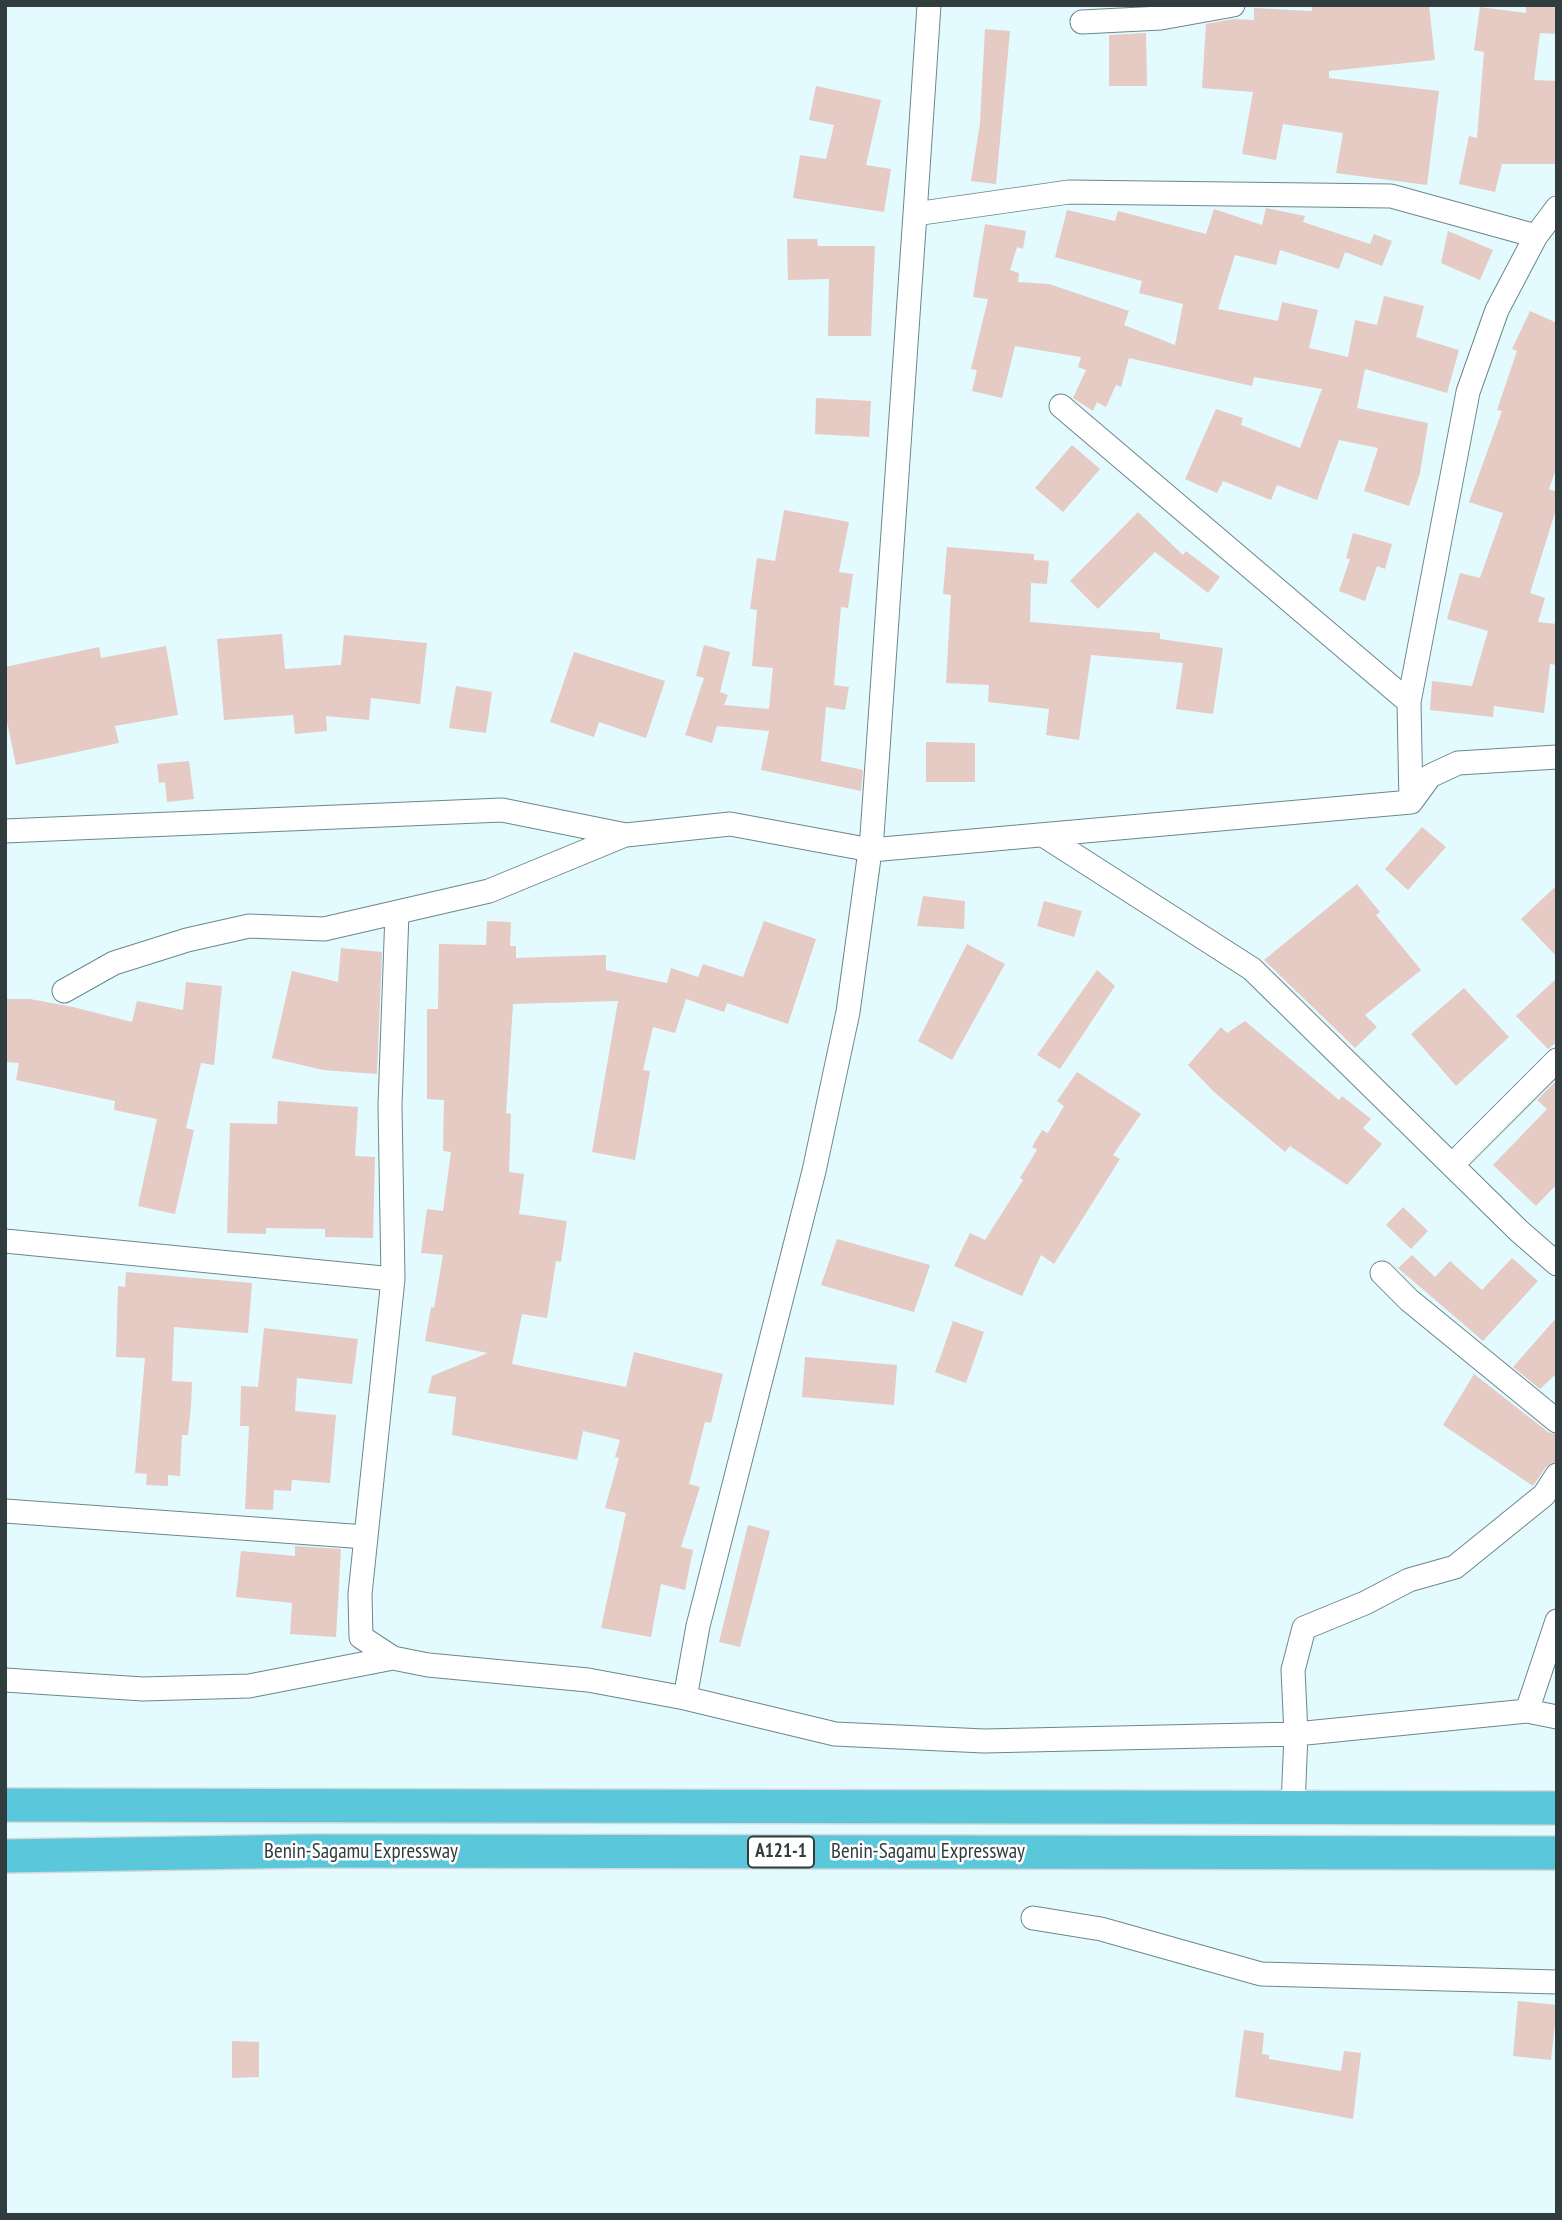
<!DOCTYPE html>
<style>
body{margin:0}
#map{position:relative;width:1562px;height:2220px;overflow:hidden;background:#e3faff;font-family:"PT Sans Narrow",sans-serif}
canvas{display:block}
.frame{position:absolute;inset:0;border:7px solid #313c3f;pointer-events:none}
</style>
<div id="map">
<canvas width="1562" height="2220"></canvas>
<div class="frame"></div>
</div>
<script>
const ctx = document.querySelector('canvas').getContext('2d');
ctx.lineJoin = 'round';
function paint(path, color) { ctx.fillStyle = color; ctx.fill(path, 'evenodd'); }
const poly = rows => new Path2D(rows.map(r => 'M' + r).join(''));
function stroke(path, color, width, dash) { ctx.strokeStyle = color; ctx.lineWidth = width; ctx.lineCap = dash ? 'butt' : 'round'; ctx.setLineDash(dash || []); ctx.stroke(path); }
function label(font, color, halo, rows, align = 'center') {
  ctx.font = font + ' "PT Sans Narrow",sans-serif'; ctx.lineWidth = 5; ctx.setLineDash([]); ctx.textBaseline = 'middle'; ctx.strokeStyle = halo; ctx.fillStyle = color; for (const [text, x, y, turn = 0] of rows) {
    ctx.save(); ctx.translate(x, y); ctx.rotate((+turn || 0) * Math.PI / 180); ctx.textAlign = isNaN(turn) ? turn : align; if (halo) ctx.strokeText(text, 0, 0); ctx.fillText(text, 0, 0); ctx.restore();
  }
}
const building = poly([
 [1312,5,1429,5,1435,60,1329,71,1329,78,1439,91,1427,185,1336,173,1343,133,1283,124,1276,160,1242,154,1253,92,1202,88,1206,24,1233,19,1254,20,1254,8,1312,11],
 [1526,5,1557,5,1557,34,1540,33,1534,80,1557,81,1557,164,1502,164,1495,192,1459,184,1469,136,1477,138,1484,52,1474,50,1480,7,1526,13],
 [985,29,1010,31,996,184,971,181,980,123],
 [1146,33,1147,86,1109,86,1109,35],
 [816,86,881,100,866,165,891,169,884,212,793,198,800,155,826,159,834,125,809,120],
 [1266,208,1305,216,1303,222,1370,244,1374,234,1392,241,1382,266,1345,252,1339,269,1280,250,1276,265,1235,255,1218,309,1278,321,1282,302,1318,310,1309,348,1348,357,1355,320,1377,325,1384,296,1424,306,1416,337,1459,350,1447,393,1365,369,1357,408,1428,423,1420,473,1409,506,1364,491,1378,448,1339,440,1317,500,1277,485,1271,500,1223,481,1217,493,1185,479,1216,409,1243,418,1241,425,1300,448,1322,389,1254,377,1252,386,1129,358,1121,387,1116,385,1106,407,1097,402,1093,411,1073,398,1086,370,1078,367,1081,357,1015,346,1002,398,972,391,977,370,971,369,988,299,973,297,985,224,1026,231,1023,249,1017,247,1010,270,1019,273,1018,282,1049,284,1129,311,1124,325,1175,345,1183,304,1139,293,1142,281,1055,257,1067,210,1115,221,1118,211,1206,234,1214,209,1262,225],
 [1448,231,1493,250,1480,280,1441,263],
 [787,239,817,239,818,246,875,246,871,336,828,336,829,279,788,280],
 [1530,311,1557,323,1557,466,1549,489,1557,492,1557,506,1530,593,1545,598,1538,622,1557,624,1557,665,1550,664,1544,713,1494,706,1493,717,1430,710,1432,681,1472,686,1488,631,1447,619,1460,573,1480,578,1503,513,1469,502,1502,411,1497,410,1517,351,1512,349],
 [816,398,871,401,869,437,815,434],
 [1072,445,1100,469,1063,512,1035,488],
 [784,510,849,522,839,572,853,574,848,608,841,607,834,685,849,687,845,710,826,707,821,761,863,770,861,791,761,770,769,731,717,726,712,743,685,735,704,678,696,676,704,645,730,652,720,692,728,695,724,705,769,709,773,668,752,666,757,610,750,609,757,558,775,561],
 [1138,512,1183,555,1186,551,1220,577,1208,593,1155,552,1098,609,1070,581],
 [1353,533,1392,544,1385,569,1377,566,1365,601,1339,591,1350,559,1346,558],
 [947,547,1034,554,1034,560,1049,561,1047,584,1031,583,1030,622,1160,633,1160,639,1223,648,1213,714,1176,709,1183,663,1091,655,1079,740,1046,735,1049,709,988,702,989,685,946,683,951,595,943,594],
 [282,634,285,669,341,665,344,635,427,643,420,704,371,698,369,720,326,716,327,731,295,734,293,715,224,720,217,639],
 [166,646,178,715,115,726,119,743,16,765,5,712,5,667,99,647,101,658],
 [574,652,665,681,646,738,599,722,594,737,550,722],
 [456,686,492,692,486,733,449,728],
 [926,742,975,743,975,782,926,782],
 [189,761,194,799,167,802,165,782,159,783,157,764],
 [1422,827,1446,847,1408,890,1385,869],
 [1357,884,1380,912,1376,915,1421,970,1365,1015,1377,1027,1355,1048,1264,960],
 [1557,885,1557,957,1521,919],
 [923,896,965,901,964,929,917,926],
 [1044,901,1082,911,1074,937,1037,926],
 [487,921,511,922,510,946,516,946,516,958,606,955,606,970,667,983,671,968,698,977,703,964,743,977,764,921,816,939,788,1024,727,1003,724,1012,686,999,675,1033,653,1027,643,1070,650,1071,635,1160,592,1152,618,1001,513,1004,506,1113,511,1114,509,1172,524,1174,519,1214,567,1221,561,1262,556,1261,547,1318,522,1314,512,1364,626,1387,634,1352,723,1374,711,1423,705,1422,689,1484,700,1487,681,1547,693,1550,685,1590,661,1584,651,1637,601,1628,626,1513,605,1508,619,1458,615,1457,620,1440,583,1431,577,1460,452,1435,456,1397,428,1393,432,1376,488,1353,425,1341,431,1307,434,1308,443,1255,421,1253,427,1209,443,1211,451,1152,443,1151,444,1100,427,1099,427,1009,438,1009,439,944,486,945],
 [967,944,1005,964,952,1060,918,1041],
 [341,948,382,952,377,1074,323,1070,272,1058,292,971,338,982],
 [1097,970,1115,986,1060,1069,1037,1055],
 [1557,978,1557,1042,1548,1049,1516,1016],
 [186,982,222,986,214,1065,201,1063,186,1128,194,1130,175,1214,138,1206,157,1119,114,1110,115,1101,16,1080,19,1063,5,1062,5,999,30,999,73,1007,132,1022,137,1001,183,1010],
 [1464,988,1509,1037,1456,1086,1411,1034],
 [1245,1021,1339,1100,1342,1096,1371,1119,1363,1128,1382,1144,1347,1185,1290,1146,1285,1152,1214,1092,1188,1065,1221,1027,1227,1033],
 [1077,1072,1141,1114,1113,1155,1120,1159,1054,1264,1041,1255,1022,1296,954,1266,970,1233,985,1240,1023,1180,1020,1178,1037,1150,1032,1147,1042,1130,1048,1133,1064,1106,1057,1101],
 [1557,1080,1557,1184,1536,1206,1493,1165,1547,1109,1537,1100],
 [278,1101,358,1107,355,1156,375,1157,373,1238,325,1237,325,1229,266,1228,266,1234,227,1233,230,1123,277,1124],
 [1403,1207,1428,1231,1411,1249,1386,1225],
 [837,1239,930,1265,914,1312,821,1285],
 [1412,1255,1435,1277,1450,1261,1482,1290,1512,1258,1538,1281,1483,1341,1398,1268],
 [126,1272,252,1283,248,1333,174,1327,172,1381,192,1382,191,1405,188,1435,182,1435,180,1476,168,1475,168,1486,146,1485,147,1474,135,1473,145,1358,116,1357,118,1286,125,1287],
 [1557,1317,1557,1373,1540,1389,1513,1367],
 [953,1321,984,1332,966,1383,935,1372],
 [264,1328,358,1339,352,1384,297,1378,295,1411,336,1415,330,1483,292,1480,291,1491,274,1490,273,1510,245,1509,249,1426,240,1426,241,1386,258,1387],
 [805,1357,897,1365,894,1405,802,1397],
 [1474,1374,1548,1432,1557,1435,1557,1461,1546,1467,1533,1486,1443,1425],
 [748,1525,770,1531,740,1647,719,1642],
 [295,1546,341,1549,336,1637,290,1634,292,1603,236,1597,241,1551,295,1556],
 [1518,2001,1557,2005,1551,2060,1513,2056],
 [1244,2030,1264,2033,1262,2054,1269,2055,1269,2059,1341,2071,1344,2051,1361,2053,1353,2119,1235,2097],
 [232,2041,259,2042,259,2077,232,2078]
]);
const minor = poly([
 [1082,22,1161,18,1233,5],
 [914,229,929,5],
 [1536,236,1391,196,1069,192,915,214,871,850,1411,802,1430,776,1458,763,1557,757],
 [1061,406,1409,702],
 [1411,802,1409,702,1468,392,1497,310,1536,236,1557,208],
 [5,831,502,810,626,835,730,824,871,850],
 [1043,835,1252,969,1519,1231,1557,1264],
 [397,913,390,1105,393,1279,360,1594,361,1637,393,1658,428,1665,588,1680,685,1698,835,1734,984,1741,1296,1734,1527,1711,1557,1717],
 [64,991,114,963,187,940,249,926,324,929,489,891,625,835],
 [1452,1165,1557,1060],
 [5,1241,393,1279],
 [1382,1273,1409,1300,1557,1421],
 [5,1511,366,1537],
 [5,1680,143,1689,249,1686,393,1658],
 [685,1698,698,1626,814,1171,848,1012,872,836],
 [1527,1711,1557,1621],
 [1293,1806,1296,1734,1293,1670,1304,1628,1365,1603,1409,1580,1455,1567,1544,1495,1557,1475],
 [1033,1918,1101,1929,1261,1974,1557,1982]
]);
const highway = poly([
 [5,1805,1557,1808],
 [5,1856,311,1851,1557,1853]
]);
const shields = [
 [781,1852,66]
];
const shieldNames = [
 ["A121-1",781,1852]
];
const streetNames = [
 ["Benin-Sagamu Expressway",361,1852],
 ["Benin-Sagamu Expressway",928,1852]
];
paint(building, '#e5cbc3');
stroke(minor, '#6c878c', 25);
stroke(highway, '#d6d8d9', 36);
stroke(minor, '#fff', 23);
stroke(highway, '#5bc7da', 33);
for (const [x, y, w] of shields) { const box = new Path2D(); box.roundRect(x - w / 2, y - 15.5, w, 31, 5); ctx.fillStyle = '#fff'; ctx.fill(box); stroke(box, '#313c3f', 2); }
label('bold 19px', '#313c3f', null, shieldNames);
label('21px', '#313c3f', '#fff', streetNames);
</script>
